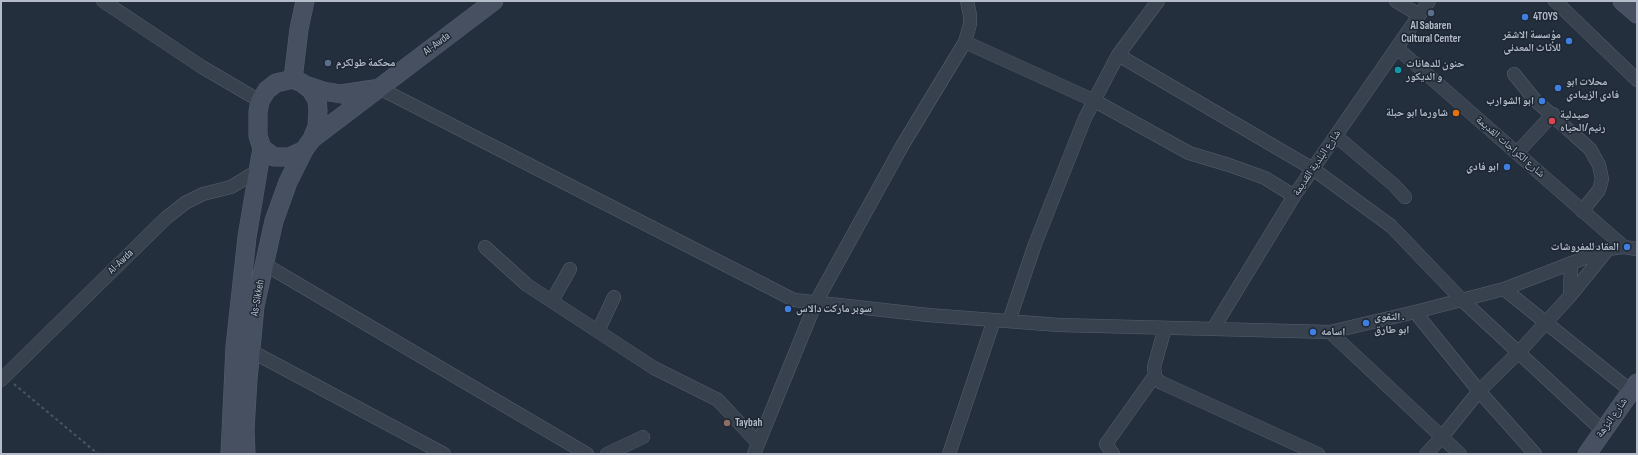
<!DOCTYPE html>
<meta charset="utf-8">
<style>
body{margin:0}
#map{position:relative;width:1638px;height:455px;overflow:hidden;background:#242f3e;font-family:"Sofia Sans Condensed",sans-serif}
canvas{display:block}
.frame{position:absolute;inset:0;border:2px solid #b4bcc9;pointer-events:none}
</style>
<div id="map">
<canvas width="1638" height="455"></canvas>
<div class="frame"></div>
</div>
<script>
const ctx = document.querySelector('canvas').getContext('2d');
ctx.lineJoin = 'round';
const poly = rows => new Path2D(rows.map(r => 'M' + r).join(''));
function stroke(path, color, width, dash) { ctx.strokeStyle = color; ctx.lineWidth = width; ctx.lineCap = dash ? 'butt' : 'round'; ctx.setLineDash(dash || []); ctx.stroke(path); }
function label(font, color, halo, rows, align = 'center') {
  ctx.font = font + ' "Sofia Sans Condensed","Noto Naskh Arabic",sans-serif'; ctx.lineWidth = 3; ctx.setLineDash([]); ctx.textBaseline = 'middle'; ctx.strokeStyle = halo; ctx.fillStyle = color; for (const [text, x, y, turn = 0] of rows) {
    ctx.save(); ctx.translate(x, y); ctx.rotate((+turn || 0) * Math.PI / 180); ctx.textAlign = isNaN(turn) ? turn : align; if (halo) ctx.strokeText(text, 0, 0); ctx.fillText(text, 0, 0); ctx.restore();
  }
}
const path = poly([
 [14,384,98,454]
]);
const street = poly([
 [103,1,202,67,260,101],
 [1396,1,1419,15],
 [1555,1,1637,80],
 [965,42,1095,101,1189,153,1229,165,1265,178,1294,196],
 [1397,48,1624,247],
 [1118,55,1313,169,1391,226,1462,300,1603,431],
 [1514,74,1535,100,1590,149,1599,165,1602,179,1599,190,1582,211],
 [379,88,794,300,928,315,1059,325,1330,332,1415,312,1504,289,1608,249,1624,247,1637,249],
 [1336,136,1394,185,1405,197],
 [1517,153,1553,114],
 [485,247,527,285,654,368,718,400,758,443],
 [264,264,587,454],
 [1504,289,1631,391],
 [1570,296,1571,263],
 [552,301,570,269],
 [1415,312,1479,391,1535,454],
 [1009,321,1035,244,1085,118,1118,55,1158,1],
 [1165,328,1154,367,1155,375,1157,380,1162,383,1318,454],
 [1213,329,1294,196,1429,1],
 [598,331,614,297],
 [1330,332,1460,454],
 [251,351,444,454],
 [1,380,166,218,185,203,203,194,231,187,259,170],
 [607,454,643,437],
 [754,454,816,302,902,146,965,42,970,24,970,15,967,1],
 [949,454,994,320],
 [1113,454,1106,444,1155,375],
 [1426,454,1442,437,1479,391,1519,352,1570,296,1608,249]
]);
const secondary = poly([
 [1622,1,1637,14],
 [293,79,302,83,311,90,317,100,318,110,317,127,312,139,304,150,289,157,274,157,262,148,258,136,258,112,260,101,267,90,276,83,293,79],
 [293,79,299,29,305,1],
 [305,85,323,91,341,94,374,89],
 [312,139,494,1],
 [230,454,235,347,247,237,262,148],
 [246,454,245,429,248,379,255,306,274,221,288,182,304,150],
 [1587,454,1637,383]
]);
const markers = [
 [1431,13,4,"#5c6f8a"],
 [1525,17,4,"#3f7fe0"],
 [1569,41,4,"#3f7fe0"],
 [328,63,4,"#5c6f8a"],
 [1398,70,4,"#0f9aa8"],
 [1558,88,4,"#3f7fe0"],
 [1542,101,4,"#3f7fe0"],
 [1456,113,4,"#e8710a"],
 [1552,121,4,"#e0444e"],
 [1507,167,4,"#3f7fe0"],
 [1627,247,4,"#3f7fe0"],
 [788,309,4,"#3f7fe0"],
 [1366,323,4,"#3f7fe0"],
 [1313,332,4,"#3f7fe0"],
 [727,423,4,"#8d6e63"]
];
const poiNames = [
 ["4TOYS",1533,17],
 ["Al Sabaren",1431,26,"center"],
 ["Cultural Center",1431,39,"center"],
 ["مؤسسة الاشقر",1561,35,"right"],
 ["للأثاث المعدني",1561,48,"right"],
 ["محكمة طولكرم",336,63],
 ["حنون للدهانات",1406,64],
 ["و الديكور",1406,77],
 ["محلات ابو",1566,82],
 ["فادي الزيبادي",1566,95],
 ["ابو الشوارب",1534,101,"right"],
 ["شاورما ابو حبلة",1448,113,"right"],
 ["صيدلية",1560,115],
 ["رنيم/الحياه",1560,128],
 ["ابو فادي",1499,167,"right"],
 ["العقاد للمفروشات",1619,247,"right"],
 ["سوبر ماركت دالاس",796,309],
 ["التقوى .",1374,317],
 ["ابو طارق",1374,330],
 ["اسامه",1321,332],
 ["Taybah",735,423]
];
const streetNames = [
 ["Al-Awda",437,44,-37],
 ["شارع الكراجات القديمة",1510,147,41],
 ["شارع البلدية القديمة",1317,163,-56],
 ["Al-Awda",121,262,-44],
 ["As-Sikkeh",258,298,-80],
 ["شارع النزهة",1612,418,-55]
];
stroke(street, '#565f6c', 14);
stroke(secondary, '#565f6c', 19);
stroke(path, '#44595c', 2, [3, 3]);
stroke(street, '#38414e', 13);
stroke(secondary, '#465061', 18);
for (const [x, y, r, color] of markers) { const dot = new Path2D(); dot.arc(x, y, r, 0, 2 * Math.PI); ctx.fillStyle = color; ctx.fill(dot); stroke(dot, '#1d2633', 1.5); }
label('bold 11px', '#b4bcc9', '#1d2633', poiNames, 'left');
label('11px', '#b4bcc9', '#1d2633', streetNames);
</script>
